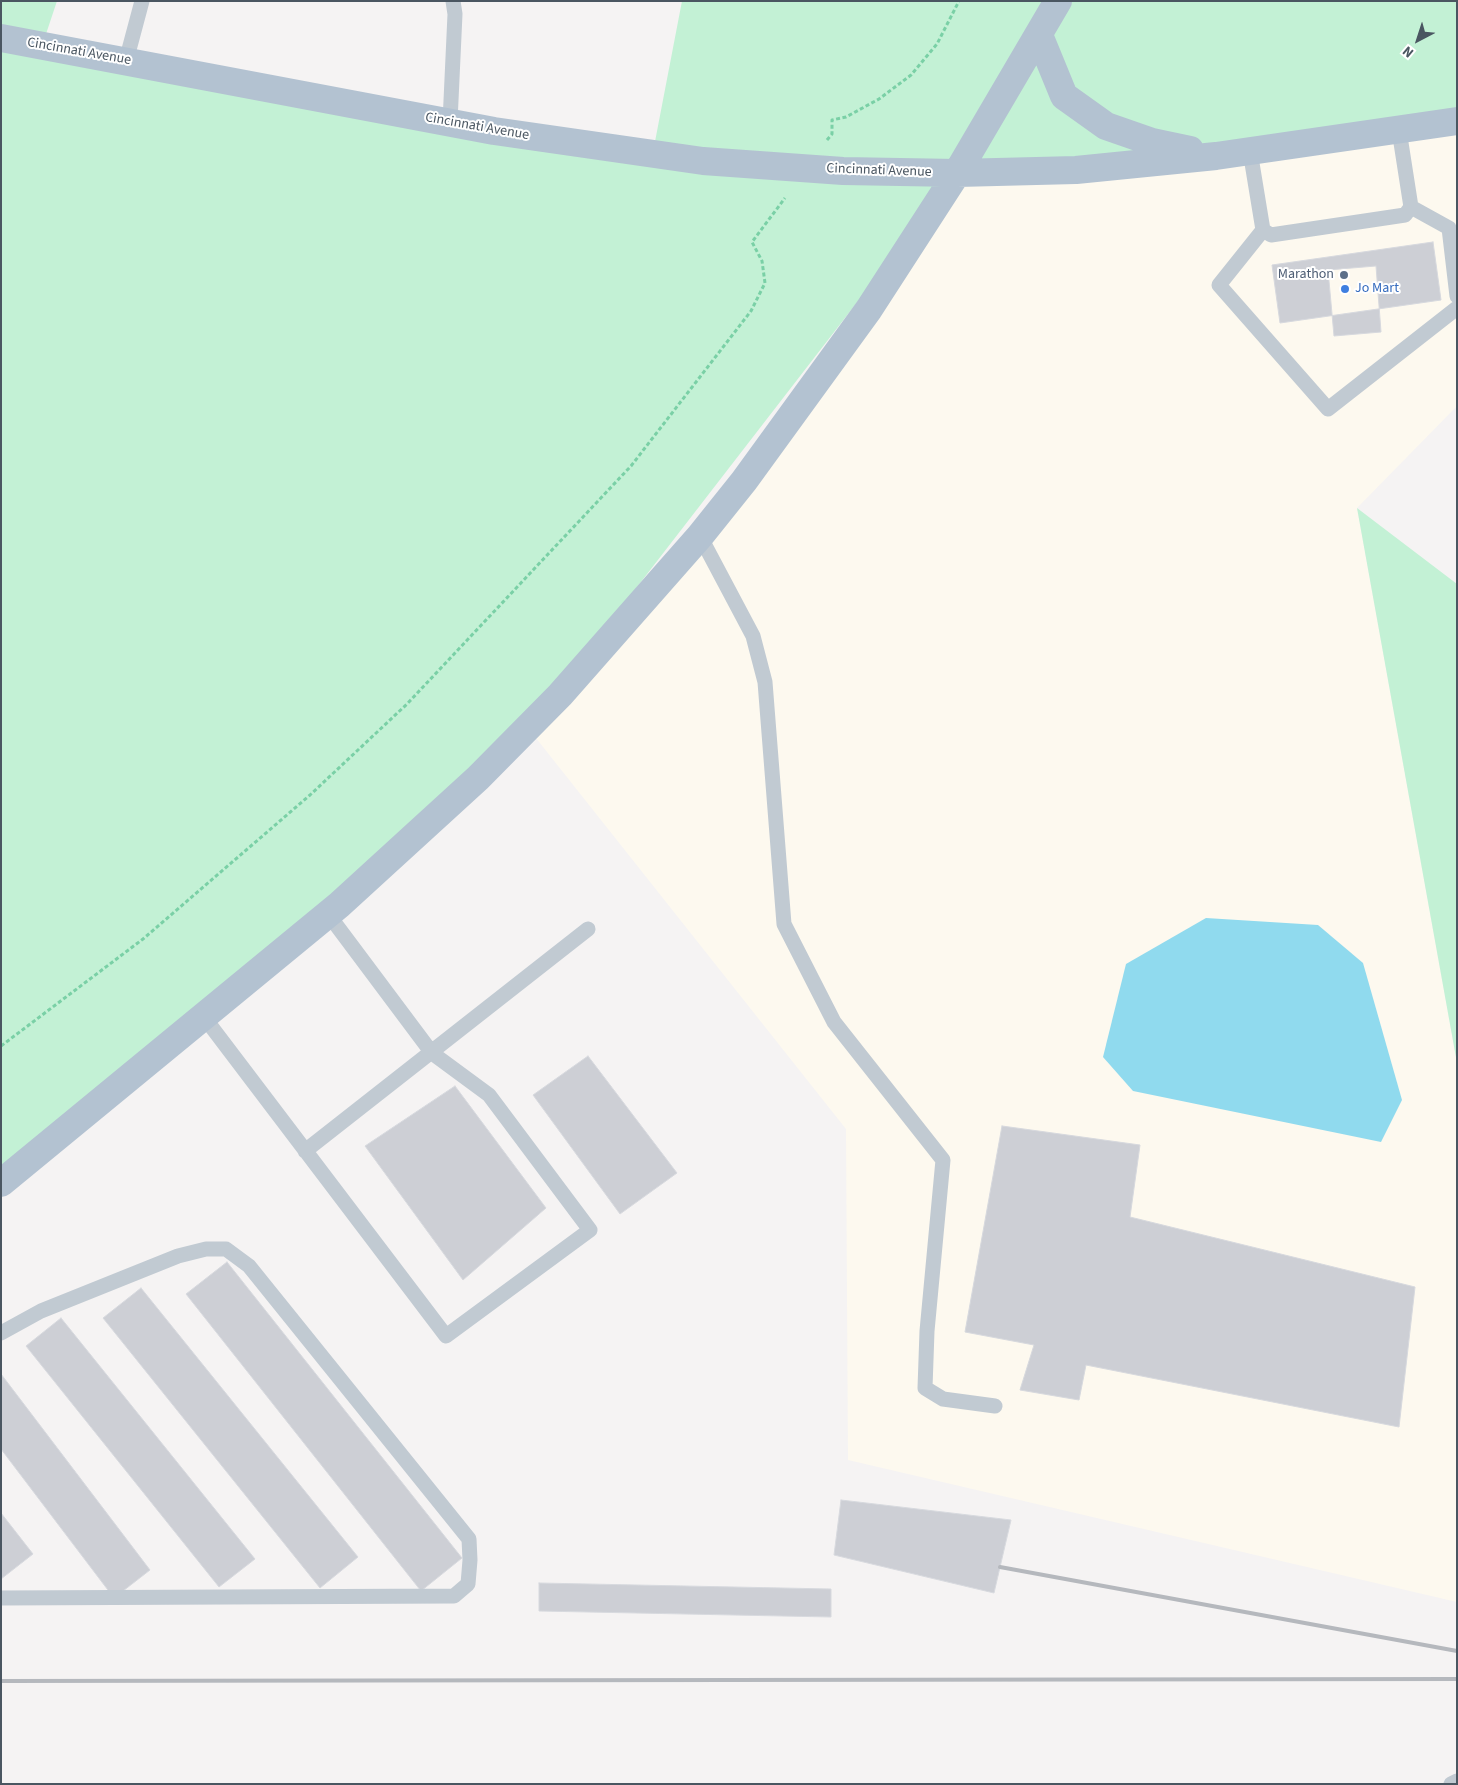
<!DOCTYPE html>
<style>
body{margin:0}
#map{position:relative;width:1458px;height:1785px;overflow:hidden;background:#f5f3f3;font-family:"Source Sans 3",sans-serif}
canvas{display:block}
.frame{position:absolute;inset:0;border:2px solid #4a5661;pointer-events:none}
.north{position:absolute;left:1393px;top:15px;width:50px;height:50px;-webkit-text-stroke:4px #fff;paint-order:stroke;rotate:220deg;font-size:14px;font-weight:700;line-height:20px;text-align:center;color:#4a5661}
.north::after{content:'';display:block;margin:auto;width:18px;height:22px;background:#4a5661;clip-path:polygon(50% 0,100% 100%,50% 72%,0 100%)}
</style>
<div id="map">
<canvas width="1458" height="1785"></canvas>
<div class="frame"></div>
<div class="north">N</div>
</div>
<script>
const ctx = document.querySelector('canvas').getContext('2d');
ctx.lineJoin = 'round';
function paint(path, color) { ctx.fillStyle = color; ctx.fill(path, 'evenodd'); }
const poly = rows => new Path2D(rows.map(r => 'M' + r).join(''));
function stroke(path, color, width, dash) { ctx.strokeStyle = color; ctx.lineWidth = width; ctx.lineCap = dash ? 'butt' : 'round'; ctx.setLineDash(dash || []); ctx.stroke(path); }
function label(font, color, halo, rows, align = 'center') {
  ctx.font = font + ' "Source Sans 3",sans-serif'; ctx.lineWidth = 4; ctx.setLineDash([]); ctx.textBaseline = 'middle'; ctx.strokeStyle = halo; ctx.fillStyle = color; for (const [text, x, y, turn = 0] of rows) {
    ctx.save(); ctx.translate(x, y); ctx.rotate((+turn || 0) * Math.PI / 180); ctx.textAlign = isNaN(turn) ? turn : align; if (halo) ctx.strokeText(text, 0, 0); ctx.fillText(text, 0, 0); ctx.restore();
  }
}
const commercial = poly([
 [1457,121,1457,406,1357,508,1457,1063,1457,1602,848,1460,846,1129,528,728,790,418,957,173]
]);
const green = poly([
 [1,1,57,1,43,43,653,152,682,1,1457,1,1457,121,957,173,528,728,1,1183],
 [1357,508,1457,584,1457,1063]
]);
const water = poly([
 [1206,918,1318,925,1363,963,1402,1100,1381,1142,1133,1091,1103,1057,1126,964]
]);
const building = poly([
 [1433,242,1441,300,1280,323,1272,265,1433,242],
 [1376,266,1381,332,1334,336,1328,270,1376,266],
 [588,1056,677,1173,620,1214,533,1095,588,1056],
 [455,1086,546,1208,463,1280,365,1146,455,1086],
 [1002,1126,1140,1145,1130,1217,1415,1287,1399,1427,1086,1365,1079,1400,1020,1390,1034,1345,965,1332,1002,1126],
 [227,1262,462,1558,421,1591,186,1294,227,1262],
 [141,1288,358,1557,320,1588,103,1318,141,1288],
 [61,1318,255,1559,219,1587,26,1346,61,1318],
 [1,1374,150,1570,114,1598,1,1449,1,1374],
 [841,1500,1011,1520,994,1593,834,1555,841,1500],
 [1,1513,33,1554,1,1579,1,1513],
 [539,1583,831,1589,831,1617,539,1611,539,1583]
]);
const path = poly([
 [827,140,832,134,832,120,846,117,879,99,911,75,937,44,959,1],
 [1,1046,143,939,310,795,407,704,631,466,751,311,765,283,762,261,752,242,785,198]
]);
const service = poly([
 [126,61,142,1],
 [450,122,455,14,453,1],
 [1250,151,1263,230,1271,235,1405,215,1411,207,1399,130],
 [1411,207,1449,228,1457,296],
 [1263,230,1219,285,1328,409,1457,308],
 [700,536,753,636,765,682,784,924,834,1022,943,1160,927,1331,925,1388,943,1399,995,1406],
 [204,1017,446,1336,590,1230,489,1095,432,1053,328,914],
 [305,1151,588,929],
 [1,1333,41,1311,178,1256,206,1249,226,1249,249,1266,469,1539,470,1560,468,1584,454,1596,1,1598],
 [1451,1784,1457,1781]
]);
const primary = poly([
 [1039,35,1064,96,1106,126,1152,142,1190,150],
 [1,38,494,131,703,161,843,171,957,173,1076,170,1216,156,1457,121],
 [1,1183,339,905,478,778,560,695,700,536,744,481,869,309,957,173,1058,1]
]);
const rail = poly([
 [1000,1567,1457,1651],
 [1,1681,1457,1679]
]);
const markers = [
 [1344,275,5,"#5c6f8a"],
 [1345,289,5,"#3f7fe0"]
];
const streetNames = [
 ["Cincinnati Avenue",79,52,10],
 ["Cincinnati Avenue",477,127,10],
 ["Cincinnati Avenue",879,171,2]
];
const serviceNames = [
 ["Marathon",1334,275]
];
const shopNames = [
 ["Jo Mart",1355,289]
];
paint(commercial, '#fdf9ef');
paint(green, '#c3f1d5');
paint(water, '#90daee');
paint(building, '#cdcfd5');
stroke(building, '#d7d9de', 1);
stroke(path, '#7ad0a6', 3, [4, 2.5]);
stroke(service, '#c1cad2', 15);
stroke(primary, '#b3c2d1', 28);
stroke(rail, '#b5b8bd', 4);
for (const [x, y, r, color] of markers) { const dot = new Path2D(); dot.arc(x, y, r, 0, 2 * Math.PI); ctx.fillStyle = color; ctx.fill(dot); stroke(dot, '#fff', 2); }
label('14px', '#4a5661', '#fff', streetNames);
label('14px', '#4e5e75', '#fff', serviceNames, 'right');
label('14px', '#366cbe', '#fff', shopNames, 'left');
</script>
